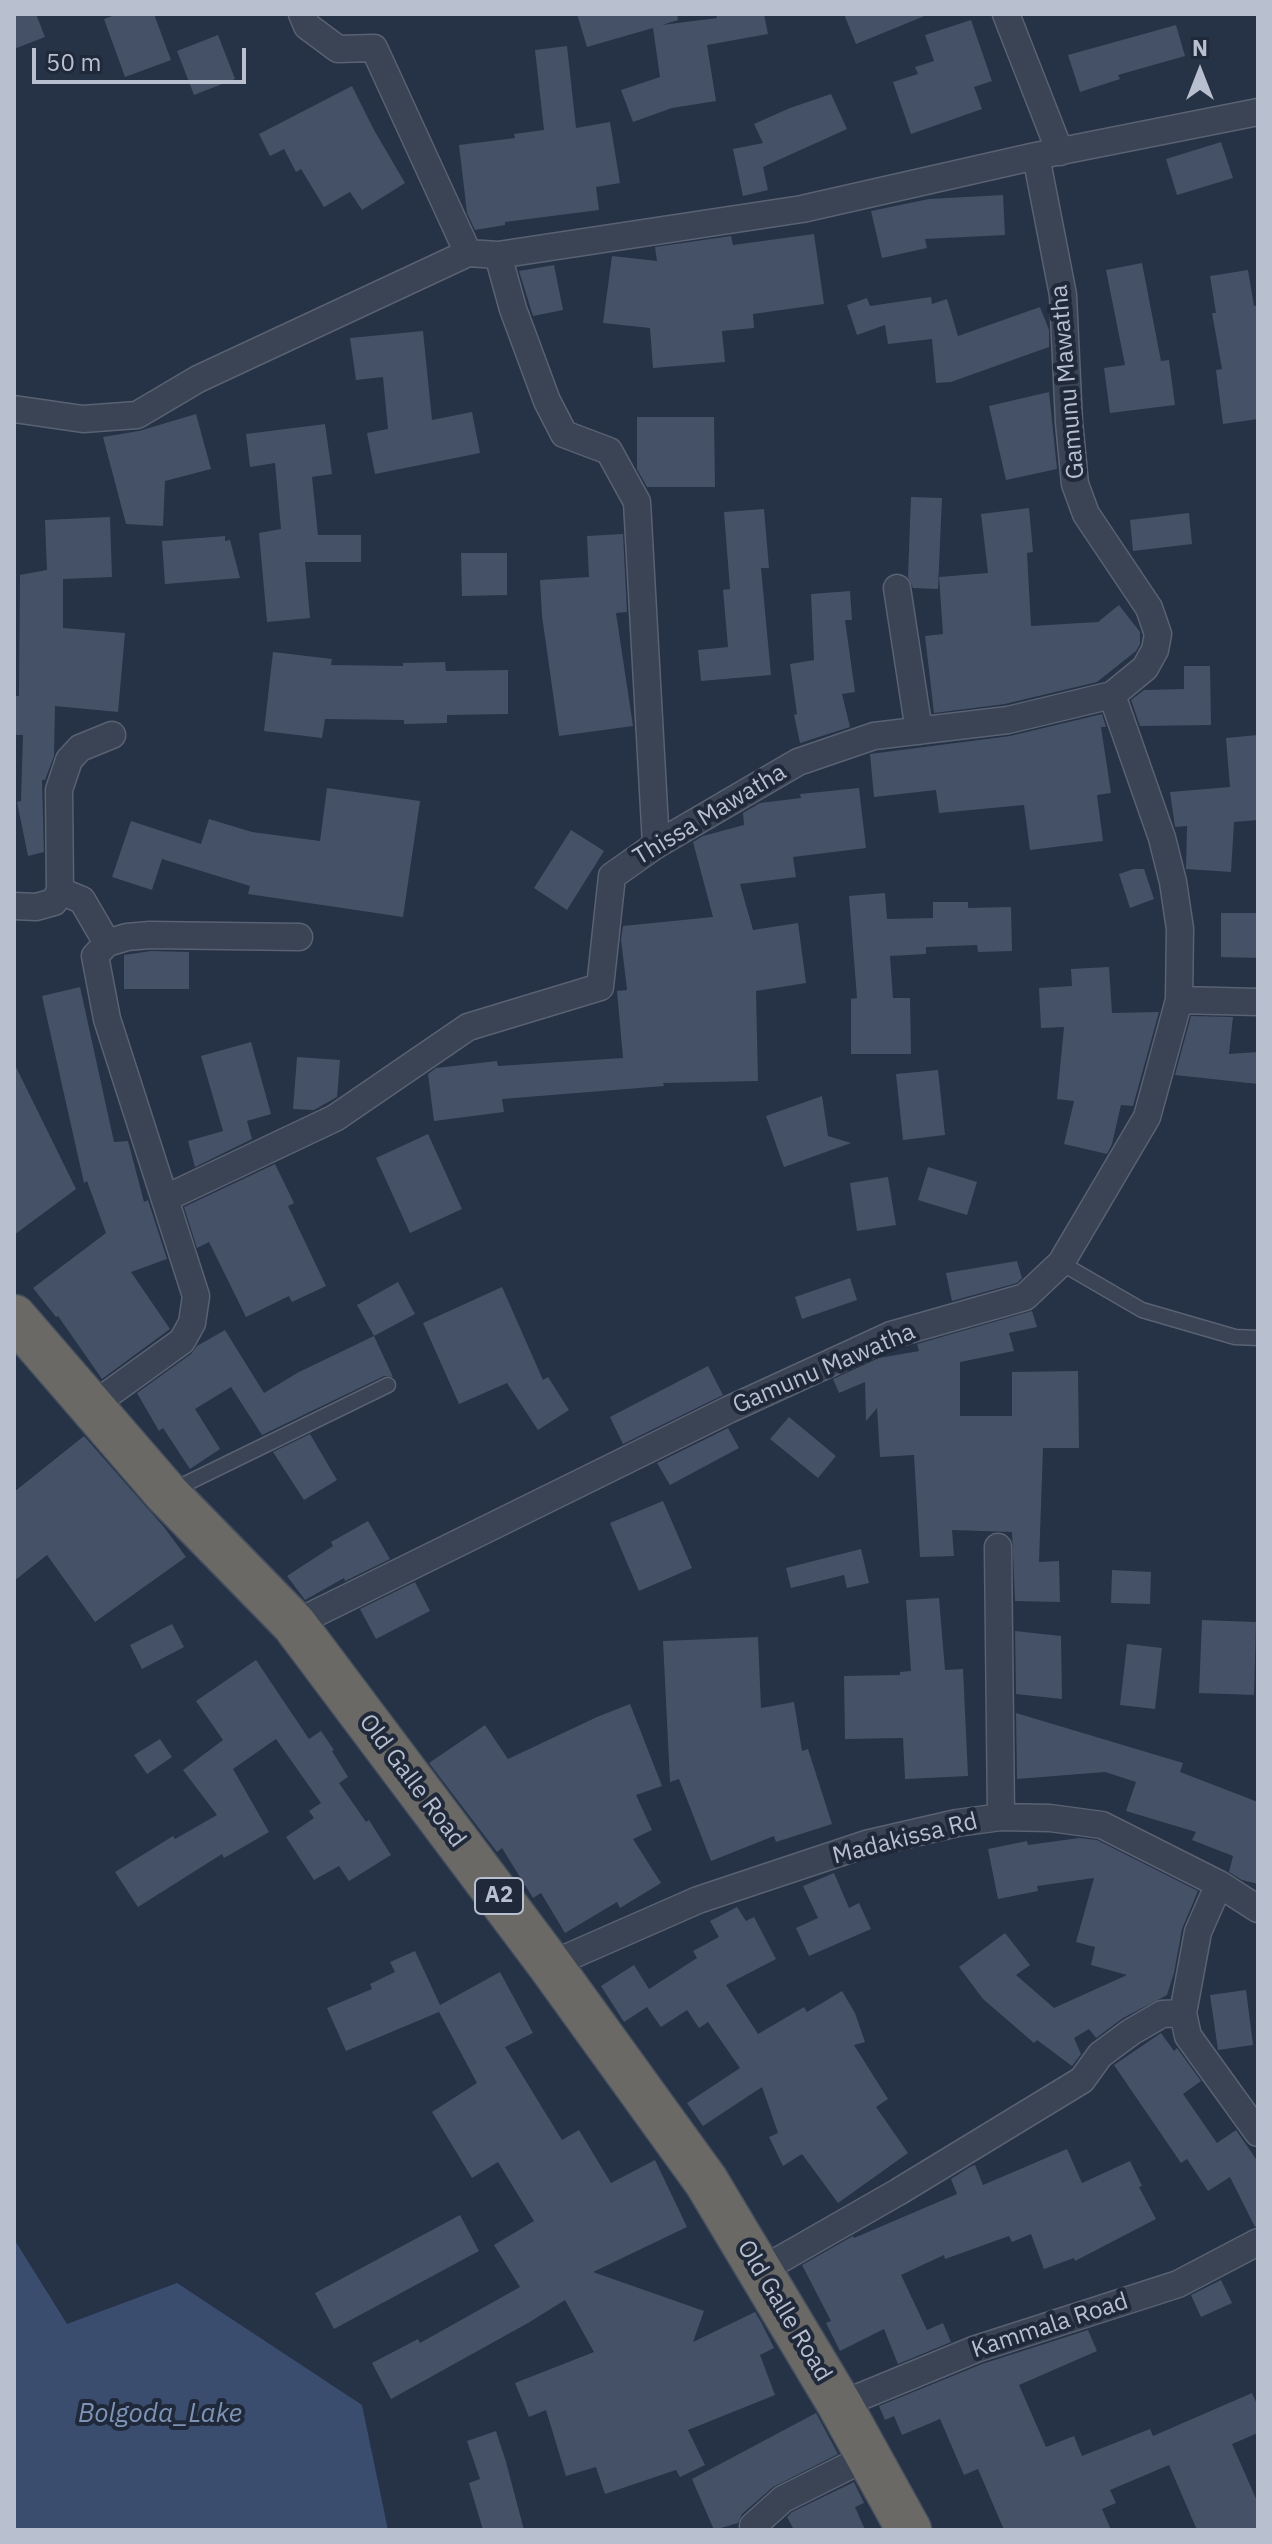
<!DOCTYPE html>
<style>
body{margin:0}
#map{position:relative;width:1272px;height:2544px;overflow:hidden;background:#263245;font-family:"IBM Plex Sans",sans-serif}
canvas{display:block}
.frame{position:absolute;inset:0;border:16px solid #b8bfce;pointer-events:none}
.north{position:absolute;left:1160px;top:32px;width:80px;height:80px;-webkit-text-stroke:6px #1f293a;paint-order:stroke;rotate:0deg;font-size:22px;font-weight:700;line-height:32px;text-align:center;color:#b8bfce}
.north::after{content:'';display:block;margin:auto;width:28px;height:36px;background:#b8bfce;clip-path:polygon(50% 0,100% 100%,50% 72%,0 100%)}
.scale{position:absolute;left:32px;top:48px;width:214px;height:36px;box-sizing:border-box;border:4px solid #b8bfce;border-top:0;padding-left:10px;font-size:24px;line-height:28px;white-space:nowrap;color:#b8bfce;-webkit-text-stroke:6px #1f293a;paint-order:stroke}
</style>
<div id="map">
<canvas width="1272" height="2544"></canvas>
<div class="frame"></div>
<div class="north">N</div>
<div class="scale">50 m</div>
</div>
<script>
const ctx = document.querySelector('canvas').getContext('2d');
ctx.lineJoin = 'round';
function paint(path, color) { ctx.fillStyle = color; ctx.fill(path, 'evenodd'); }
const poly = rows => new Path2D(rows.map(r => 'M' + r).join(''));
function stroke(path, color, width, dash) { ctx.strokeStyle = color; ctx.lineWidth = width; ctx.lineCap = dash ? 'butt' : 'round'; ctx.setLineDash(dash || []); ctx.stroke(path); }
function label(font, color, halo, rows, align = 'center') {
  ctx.font = font + ' "IBM Plex Sans",sans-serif'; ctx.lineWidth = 8; ctx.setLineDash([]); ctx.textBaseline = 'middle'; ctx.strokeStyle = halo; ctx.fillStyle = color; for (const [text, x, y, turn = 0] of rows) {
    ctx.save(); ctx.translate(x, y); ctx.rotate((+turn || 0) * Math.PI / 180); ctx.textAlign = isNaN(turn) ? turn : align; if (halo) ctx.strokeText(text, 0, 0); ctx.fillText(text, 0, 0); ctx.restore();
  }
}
const water = poly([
 [14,2239,67,2324,177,2283,362,2405,388,2530,14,2530]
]);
const building = poly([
 [14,14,36,14,45,37,14,49],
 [118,14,154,14,171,60,125,77,104,19],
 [577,14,677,14,678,20,662,25,717,18,716,14,764,14,768,34,707,45,716,101,672,108,633,122,621,90,660,77,653,28,587,47],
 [844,14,927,14,927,15,856,44],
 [971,20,992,81,974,87,982,109,911,134,893,82,918,74,915,67,934,61,925,35],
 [1176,25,1185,56,1118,75,1120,79,1080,92,1068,55],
 [218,35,235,79,194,95,177,51],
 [567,46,576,128,610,122,620,183,596,187,599,210,505,222,505,225,475,230,467,213,459,145,515,138,514,134,544,130,535,50],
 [352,86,374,130,405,183,362,210,350,192,324,207,301,169,296,172,284,149,270,156,259,134],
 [831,94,847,129,763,167,768,190,743,196,733,149,763,143,754,124,790,108],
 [1221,142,1233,178,1177,195,1166,159],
 [1003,195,1005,235,925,239,927,248,882,258,871,211,929,199],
 [814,234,824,304,753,314,754,328,722,331,725,362,653,368,650,328,603,323,612,256,657,261,655,247,731,236,733,245],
 [1142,263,1161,361,1169,360,1175,405,1110,413,1104,368,1125,365,1106,270],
 [554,265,563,310,533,316,519,271],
 [1248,270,1254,306,1258,305,1258,419,1223,424,1216,370,1222,369,1212,313,1216,313,1210,276],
 [931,297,932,304,947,299,958,336,1040,307,1049,330,1049,347,951,382,936,383,932,339,888,344,885,325,857,335,847,305,867,298,870,306],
 [423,331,432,420,472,412,480,453,375,474,367,433,388,429,383,377,356,380,350,338],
 [1049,392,1057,469,1006,480,989,406],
 [196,414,211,469,165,481,163,526,126,524,103,437,139,431],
 [637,417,714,417,715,487,647,487,637,469],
 [325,424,332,474,312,477,318,535,361,535,361,562,305,562,310,618,267,622,259,533,281,529,275,463,250,467,246,434],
 [911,497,942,498,938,589,913,588,908,577],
 [1029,508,1033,552,1027,553,1031,626,1098,622,1119,605,1140,632,1140,644,1136,651,1097,682,1005,704,934,713,925,636,943,634,939,577,988,573,981,514],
 [764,509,769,568,761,568,771,675,701,681,698,650,728,647,723,590,730,589,724,512],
 [1189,513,1192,544,1133,551,1130,520],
 [110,517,112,577,63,579,63,628,125,633,118,712,55,706,54,756,45,780,42,780,44,852,28,856,17,802,21,801,23,735,14,735,14,696,19,696,20,575,47,570,45,520],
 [623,534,627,612,616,613,633,726,559,736,542,616,540,580,589,577,587,536],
 [225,536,225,541,230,540,240,578,165,584,162,541],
 [461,553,507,553,507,595,462,596],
 [850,591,852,620,845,620,855,692,842,694,850,727,800,743,794,715,797,714,790,664,814,660,811,594],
 [273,652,332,659,331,665,403,666,403,663,445,662,446,671,508,670,508,714,447,715,447,723,404,724,404,720,325,719,322,738,264,731],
 [1184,666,1210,666,1211,725,1140,726,1131,700,1144,690,1184,689],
 [1102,714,1106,727,1101,727,1111,793,1097,795,1103,841,1030,850,1024,805,939,813,936,790,874,797,870,754,1010,736],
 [1258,735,1258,820,1234,822,1231,872,1186,869,1187,826,1175,827,1170,792,1230,787,1226,738],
 [327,788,420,801,403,917,248,894,250,886,162,859,152,890,112,877,131,821,201,844,209,819,252,832,320,841],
 [859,788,866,848,793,857,796,877,740,884,753,930,798,923,806,983,756,991,758,1081,663,1083,664,1086,502,1099,504,1112,434,1121,428,1074,436,1068,497,1061,498,1066,623,1058,617,991,627,990,621,939,623,926,713,917,693,842,703,836,744,825,743,813,760,803,801,798,800,794],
 [571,830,604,851,567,910,534,888],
 [1134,869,1144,869,1154,899,1130,908,1119,874],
 [885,893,887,919,933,918,933,902,968,902,968,908,1011,907,1012,951,978,952,977,945,926,947,926,954,890,956,893,998,910,998,911,1054,851,1054,851,999,857,998,849,896],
 [1221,913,1258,913,1258,958,1221,957],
 [151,951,189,952,189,989,124,989,124,955],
 [1109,967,1112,1013,1159,1012,1133,1106,1121,1105,1112,1144,1107,1154,1064,1144,1074,1101,1057,1099,1064,1027,1041,1028,1039,988,1072,986,1071,969],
 [80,987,114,1142,128,1141,144,1202,148,1200,167,1259,131,1272,170,1329,102,1379,58,1316,56,1317,33,1288,106,1233,87,1181,84,1183,42,996],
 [1191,1016,1233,1017,1229,1054,1258,1052,1258,1084,1175,1075],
 [251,1042,271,1114,247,1121,252,1139,195,1167,188,1141,223,1131,201,1056],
 [297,1057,340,1060,337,1097,314,1110,293,1109],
 [14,1063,76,1189,14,1235],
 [938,1070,945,1135,903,1140,896,1074],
 [822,1096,828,1136,851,1143,784,1167,766,1116],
 [428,1134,462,1209,410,1233,376,1158],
 [275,1164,294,1203,288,1206,326,1286,292,1302,289,1296,246,1317,209,1242,197,1248,184,1207],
 [928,1167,977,1182,967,1215,918,1200],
 [888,1177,896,1225,857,1231,850,1183],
 [1017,1261,1022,1278,1017,1283,952,1301,946,1273],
 [850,1278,857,1300,802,1319,795,1297],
 [398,1282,415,1314,374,1336,357,1305],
 [502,1287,543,1380,548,1377,569,1410,538,1430,507,1383,459,1404,423,1323],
 [1032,1311,1037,1327,1009,1333,1014,1351,960,1362,960,1416,1012,1416,1012,1372,1078,1371,1079,1448,1043,1448,1039,1562,1059,1561,1060,1602,1015,1601,1012,1532,952,1530,954,1556,920,1557,914,1455,880,1457,877,1408,866,1421,865,1382,839,1393,833,1379,879,1358,919,1351,917,1344],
 [225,1330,264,1393,299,1372,374,1336,393,1377,384,1376,262,1435,231,1387,195,1409,220,1449,190,1469,163,1428,159,1431,137,1393,191,1354,197,1346],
 [708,1366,723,1395,623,1444,610,1417],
 [789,1417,836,1456,818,1478,770,1439],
 [728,1428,739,1448,670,1485,657,1463],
 [310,1434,337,1480,304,1500,273,1452],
 [84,1436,164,1527,186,1557,95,1622,47,1555,14,1581,14,1492],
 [663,1501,692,1568,639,1591,610,1523],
 [368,1521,390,1559,345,1581,344,1578,305,1600,287,1576,333,1546,331,1542],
 [861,1549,869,1583,847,1588,844,1575,791,1588,786,1568],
 [1112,1570,1151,1572,1150,1604,1111,1603],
 [415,1582,430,1611,376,1639,360,1609],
 [939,1598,945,1670,963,1669,968,1776,905,1779,903,1738,845,1739,844,1676,900,1675,900,1672,911,1671,906,1600],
 [1202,1620,1256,1622,1254,1695,1199,1693],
 [172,1624,184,1647,142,1669,130,1645],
 [1015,1631,1061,1636,1062,1699,1016,1694],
 [758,1637,761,1708,794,1702,802,1751,808,1749,832,1824,776,1842,774,1836,711,1861,679,1779,670,1782,663,1641],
 [1127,1644,1162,1648,1155,1709,1120,1705],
 [256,1660,309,1739,321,1731,334,1750,332,1751,348,1777,339,1783,366,1822,369,1820,391,1855,349,1881,339,1866,314,1880,286,1837,314,1818,309,1811,321,1803,276,1739,233,1769,269,1832,224,1858,222,1854,138,1907,115,1872,173,1836,175,1839,217,1815,183,1770,223,1740,196,1701],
 [630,1704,662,1786,636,1795,652,1830,633,1839,661,1883,620,1908,617,1902,565,1933,541,1893,533,1898,502,1848,497,1852,429,1763,485,1725,508,1759,597,1717],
 [1016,1713,1183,1763,1180,1772,1258,1802,1258,1884,1242,1880,1229,1872,1233,1856,1192,1840,1196,1832,1126,1811,1136,1782,1105,1772,1017,1779],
 [160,1739,172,1757,147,1774,134,1755],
 [1079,1838,1097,1840,1198,1891,1182,1929,1174,1973,1167,1995,1123,2018,1096,2038,1089,2029,1074,2038,1081,2054,1072,2066,1037,2040,1034,2043,983,1999,959,1967,1005,1933,1030,1965,1016,1975,1054,2008,1127,1975,1091,1965,1095,1947,1076,1942,1094,1878,1037,1886,1038,1891,998,1899,988,1849,1027,1841,1028,1845],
 [834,1873,849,1908,859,1903,871,1929,809,1956,796,1928,818,1918,803,1886],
 [737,1907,746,1921,754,1917,776,1959,726,1985,758,2034,804,2007,807,2012,842,1991,855,2013,865,2042,854,2045,888,2099,876,2107,908,2153,838,2203,802,2154,783,2166,769,2137,778,2133,762,2087,703,2126,687,2103,740,2068,708,2022,699,2028,687,2010,661,2027,647,2007,624,2022,601,1986,634,1965,649,1989,697,1958,693,1951,719,1937,710,1921],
 [415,1951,440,2005,500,1972,533,2033,505,2047,562,2140,579,2130,611,2183,655,2160,687,2227,593,2272,704,2311,693,2342,755,2312,761,2322,774,2348,760,2355,775,2395,688,2430,705,2465,680,2477,676,2470,605,2494,596,2467,566,2476,546,2410,529,2417,515,2383,594,2352,565,2300,528,2323,391,2399,372,2363,418,2339,420,2343,520,2287,494,2245,534,2221,498,2162,472,2178,432,2112,477,2083,439,2012,346,2051,327,2008,372,1989,370,1984,395,1972,390,1962],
 [1246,1990,1253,2045,1218,2050,1210,1995],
 [1161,2033,1174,2051,1177,2048,1201,2081,1183,2094,1217,2143,1236,2130,1258,2162,1258,2226,1255,2227,1230,2177,1208,2191,1187,2159,1181,2163,1114,2065],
 [1067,2149,1082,2183,1130,2161,1142,2186,1139,2187,1156,2219,1075,2261,1074,2258,1044,2269,1031,2234,1012,2242,1009,2236,945,2259,944,2255,901,2275,927,2330,943,2323,951,2342,898,2364,884,2329,840,2351,826,2323,831,2321,802,2265,853,2236,854,2238,957,2194,951,2179,970,2167,975,2165,983,2185],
 [460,2215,479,2251,334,2329,315,2293],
 [1221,2280,1232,2303,1201,2317,1191,2295],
 [1088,2330,1097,2351,1019,2385,1046,2447,1074,2436,1082,2456,1150,2429,1153,2436,1252,2393,1258,2406,1258,2433,1232,2444,1258,2503,1258,2530,1197,2530,1169,2465,1110,2490,1116,2503,1102,2509,1111,2530,1004,2530,978,2469,964,2475,940,2419,902,2435,894,2416,885,2420,879,2406,982,2364],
 [816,2413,838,2454,773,2487,742,2514,738,2523,714,2530,692,2479],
 [496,2431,506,2462,524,2530,483,2530,469,2483,480,2479,467,2441],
 [854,2482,864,2503,855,2507,865,2530,794,2530,787,2517,792,2512]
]);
const service = poly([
 [1061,1263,1142,1310,1235,1337,1258,1338],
 [173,1490,388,1385]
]);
const minor = poly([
 [302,14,307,26,338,49,374,48,468,253],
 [1006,14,1060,152],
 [498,255,513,309,547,401,564,434,609,451,637,502,656,845],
 [14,409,83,419,137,415,198,379,468,253,498,255,802,209,1036,156,1258,112],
 [897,588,919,731],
 [60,891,82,900,107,943],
 [14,906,36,907,54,902,60,891,59,790,69,760,80,748,112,735],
 [1179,1000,1258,1002],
 [166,1198,335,1118,468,1027,600,987,612,876,656,845,798,762,874,736,1008,720,1112,695],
 [92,1406,182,1341,192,1323,196,1296,107,1019,95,956,107,943,127,937,150,935,299,937],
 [998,1547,1001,1817],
 [294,1624,728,1410,891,1335,1025,1297,1061,1263,1147,1117,1179,1000,1180,929,1173,882,1162,838,1112,695,1145,668,1155,650,1158,634,1149,608,1086,514,1075,484,1069,422,1063,295,1036,156],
 [1219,1884,1198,1932,1183,2013,1188,2036,1258,2133],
 [550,1965,698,1900,866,1844,957,1823,1001,1817,1050,1818,1102,1825,1219,1884,1258,1909],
 [760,2271,898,2192,1082,2080,1100,2055,1131,2032,1162,2014,1183,2013],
 [840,2405,976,2349,1178,2284,1258,2242],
 [753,2526,783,2499,869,2456]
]);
const trunk = poly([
 [14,1317,167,1494,294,1624,550,1965,706,2181,840,2405,909,2530]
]);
const shields = [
 [499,1896,48]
];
const shieldNames = [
 ["A2",499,1896]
];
const streetNames = [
 ["Gamunu Mawatha",1068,382,-95],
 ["Thissa Mawatha",710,815,-31],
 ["Gamunu Mawatha",824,1369,-23],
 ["Old Galle Road",412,1781,53],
 ["Madakissa Rd",905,1839,-14],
 ["Old Galle Road",784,2311,59],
 ["Kammala Road",1050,2326,-18]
];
const waterNames = [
 ["Bolgoda_Lake",160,2414]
];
paint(water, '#3b4d6e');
paint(building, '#455167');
stroke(service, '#596272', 17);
stroke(minor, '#596272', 29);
stroke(trunk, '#454f5f', 47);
stroke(service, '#3b4454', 14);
stroke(minor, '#3b4454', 26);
stroke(trunk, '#6a6966', 44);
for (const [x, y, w] of shields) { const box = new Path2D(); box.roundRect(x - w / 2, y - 18, w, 36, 6); ctx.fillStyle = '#1f293a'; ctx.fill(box); stroke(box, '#b8bfce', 2); }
label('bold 22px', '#b8bfce', null, shieldNames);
label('24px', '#b8bfce', '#1f293a', streetNames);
label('italic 26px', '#7e93b6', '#1f293a', waterNames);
</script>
